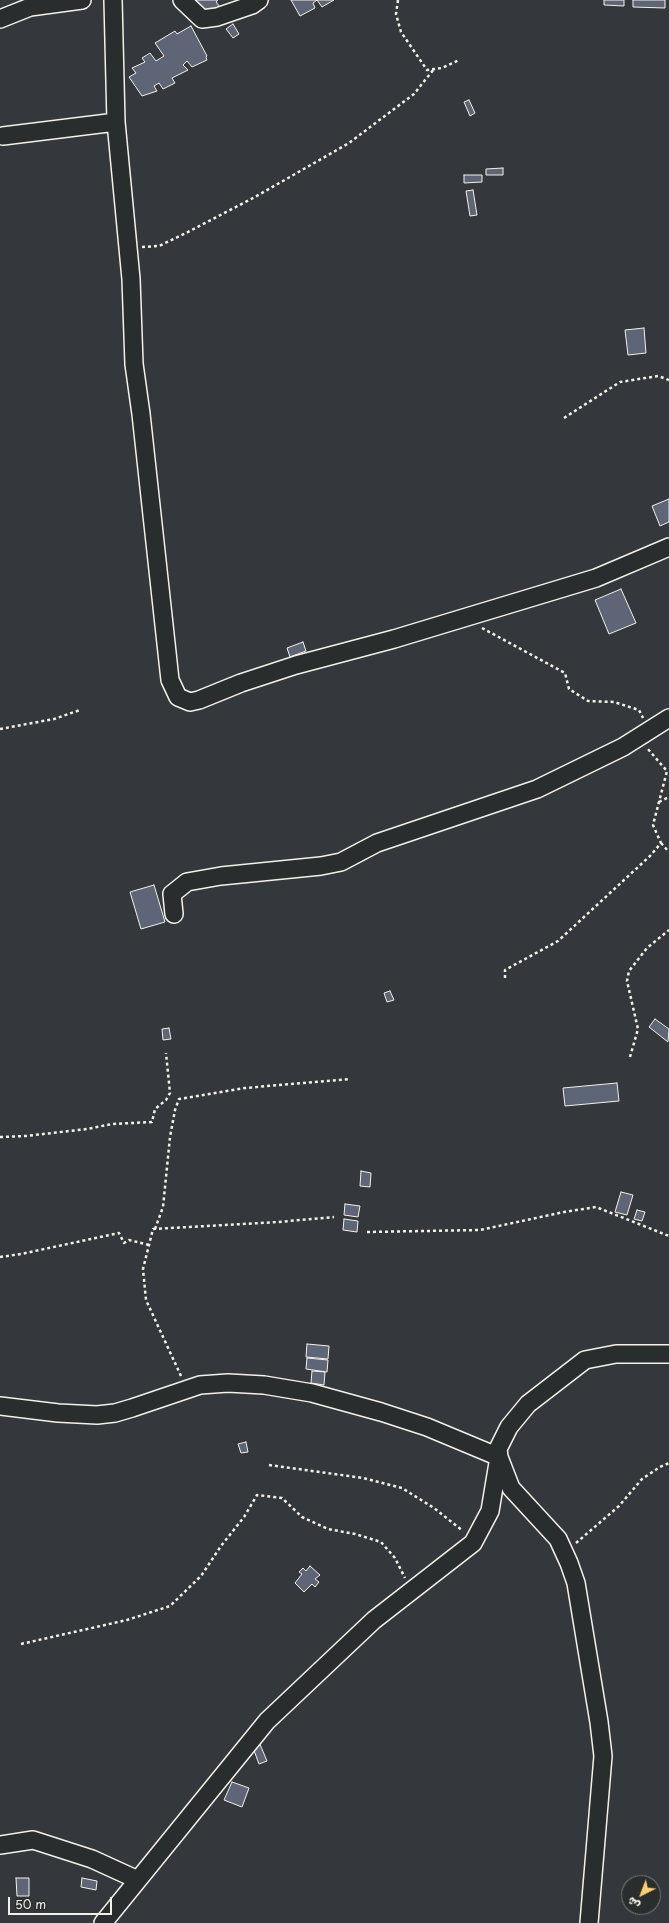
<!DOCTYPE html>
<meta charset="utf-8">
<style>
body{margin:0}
#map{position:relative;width:669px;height:1923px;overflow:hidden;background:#34383c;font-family:"Playpen Sans","Playpen Sans Arabic",sans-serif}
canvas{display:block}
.north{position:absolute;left:621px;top:1875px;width:40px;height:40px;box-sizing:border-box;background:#2a2d2e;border:1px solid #7b7b78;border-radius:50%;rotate:222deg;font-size:11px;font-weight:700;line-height:16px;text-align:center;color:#f4f1e8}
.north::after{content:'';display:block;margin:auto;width:14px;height:18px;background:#ffd166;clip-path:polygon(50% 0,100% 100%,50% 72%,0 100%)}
.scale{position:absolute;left:8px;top:1897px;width:104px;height:18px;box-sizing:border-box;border:2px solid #f4f1e8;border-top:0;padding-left:5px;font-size:12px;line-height:14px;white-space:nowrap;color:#f4f1e8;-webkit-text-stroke:3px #2a2d2e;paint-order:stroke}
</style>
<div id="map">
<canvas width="669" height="1923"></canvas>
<div class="north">ش</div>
<div class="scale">50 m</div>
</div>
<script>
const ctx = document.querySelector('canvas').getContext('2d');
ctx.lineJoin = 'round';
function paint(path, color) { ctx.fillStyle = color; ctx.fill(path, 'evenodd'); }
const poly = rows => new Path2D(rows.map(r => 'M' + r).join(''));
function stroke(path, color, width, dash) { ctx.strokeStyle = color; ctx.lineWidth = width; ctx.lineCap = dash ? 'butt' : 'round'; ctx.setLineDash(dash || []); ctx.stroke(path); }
const building = poly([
 [193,0,218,0,216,2,220,7,207,14,193,0],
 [291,0,317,0,313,3,315,8,300,16,291,0],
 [317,0,334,0,322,7,317,0],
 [604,0,624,0,624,6,604,5,604,0],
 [633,0,665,0,665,8,633,7,633,0],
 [233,24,239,34,233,38,226,29,233,24],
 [191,26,207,56,206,57,207,60,192,67,187,61,183,65,188,70,172,78,175,83,163,89,159,83,154,86,157,91,142,96,129,77,136,73,132,68,145,62,142,58,150,53,156,61,164,56,155,43,175,31,177,34,191,26],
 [469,100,475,113,470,116,464,102,469,100],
 [503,168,503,175,486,175,486,169,503,168],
 [464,175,482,175,482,182,464,183,464,175],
 [473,190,477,215,470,216,466,191,473,190],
 [644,328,646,353,628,355,625,330,644,328],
 [669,499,669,522,660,526,652,506,669,499],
 [621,589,636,623,609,634,595,600,621,589],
 [303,642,306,651,290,657,287,648,303,642],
 [154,885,165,922,141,929,130,892,154,885],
 [390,991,394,1000,387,1002,384,993,390,991],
 [655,1019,669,1029,668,1042,649,1027,655,1019],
 [169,1028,171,1039,163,1040,162,1029,169,1028],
 [617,1083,619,1101,565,1106,563,1088,617,1083],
 [361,1171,371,1173,370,1187,360,1186,361,1171],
 [621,1192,633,1195,627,1215,615,1212,621,1192],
 [345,1204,360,1206,358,1217,344,1215,345,1204],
 [637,1210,645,1212,642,1221,634,1219,637,1210],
 [344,1219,358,1221,357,1232,343,1230,344,1219],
 [307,1344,329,1346,328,1359,306,1357,307,1344],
 [307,1358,328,1360,327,1372,306,1369,307,1358],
 [312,1371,325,1372,324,1385,311,1383,312,1371],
 [246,1442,248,1452,241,1453,238,1444,246,1442],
 [310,1566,320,1575,315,1579,319,1582,315,1587,312,1584,304,1592,295,1583,302,1574,299,1572,303,1568,306,1571,310,1566],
 [259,1742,267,1761,259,1764,252,1745,259,1742],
 [232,1782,249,1788,242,1807,224,1800,232,1782],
 [16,1878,29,1878,29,1896,17,1896,16,1878],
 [82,1878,97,1881,96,1890,81,1887,82,1878]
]);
const path = poly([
 [398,0,396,14,401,32,427,70,442,68,459,60],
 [142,247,159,246,186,233,255,197,349,143,414,94,434,69],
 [564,418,620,382,658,376,669,380],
 [482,628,565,673,569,689,588,701,614,702,639,710,643,718],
 [0,729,54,719,80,710],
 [659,802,669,797],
 [661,843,669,852],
 [505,978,505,970,558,941,650,856,661,843,653,825,667,771,647,748],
 [630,1057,638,1029,627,981,629,971,647,948,669,930],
 [0,1137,26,1136,87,1129,112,1124,152,1122,155,1109,166,1100,170,1093,166,1053],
 [155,1229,163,1207,170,1137,175,1110,179,1099,245,1088,350,1079],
 [367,1232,480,1230,564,1212,596,1207,669,1236],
 [0,1257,21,1254,119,1233,124,1243,129,1240,149,1245],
 [181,1376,146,1300,143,1269,153,1229,278,1222,334,1217],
 [269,1465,363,1478,402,1488,434,1508,463,1531],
 [576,1543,619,1506,642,1479,660,1467,669,1463],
 [21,1644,127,1620,170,1606,201,1576,221,1546,244,1517,257,1495,282,1498,302,1517,328,1529,355,1534,381,1542,395,1558,405,1578]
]);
const minor = poly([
 [113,0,116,122,131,279,134,364,141,414,170,680,178,697,190,702,199,700,241,683,296,665,394,639,596,578,669,547],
 [182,0,202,19,217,17,252,5,259,0],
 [0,19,30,7,82,0],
 [3,136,116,122],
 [174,914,172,894,187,882,221,876,321,866,341,862,377,843,537,789,623,747,669,718],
 [0,1406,58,1413,97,1415,115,1413,132,1408,200,1385,228,1383,264,1385,312,1393,381,1412,427,1427,499,1457],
 [0,1845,33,1840,92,1859,138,1880],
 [103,1923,267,1721,374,1620,473,1543,490,1511,499,1457],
 [589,1923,603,1756,599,1722,576,1583,569,1563,558,1539,511,1488,499,1457,498,1449,509,1427,528,1404,585,1360,616,1354,669,1354]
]);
paint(building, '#5e6576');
stroke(building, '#f4f1e8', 1);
stroke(minor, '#f4f1e8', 20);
stroke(path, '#f4f1e8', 2.5, [3, 3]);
stroke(minor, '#2a2d2e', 17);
</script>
